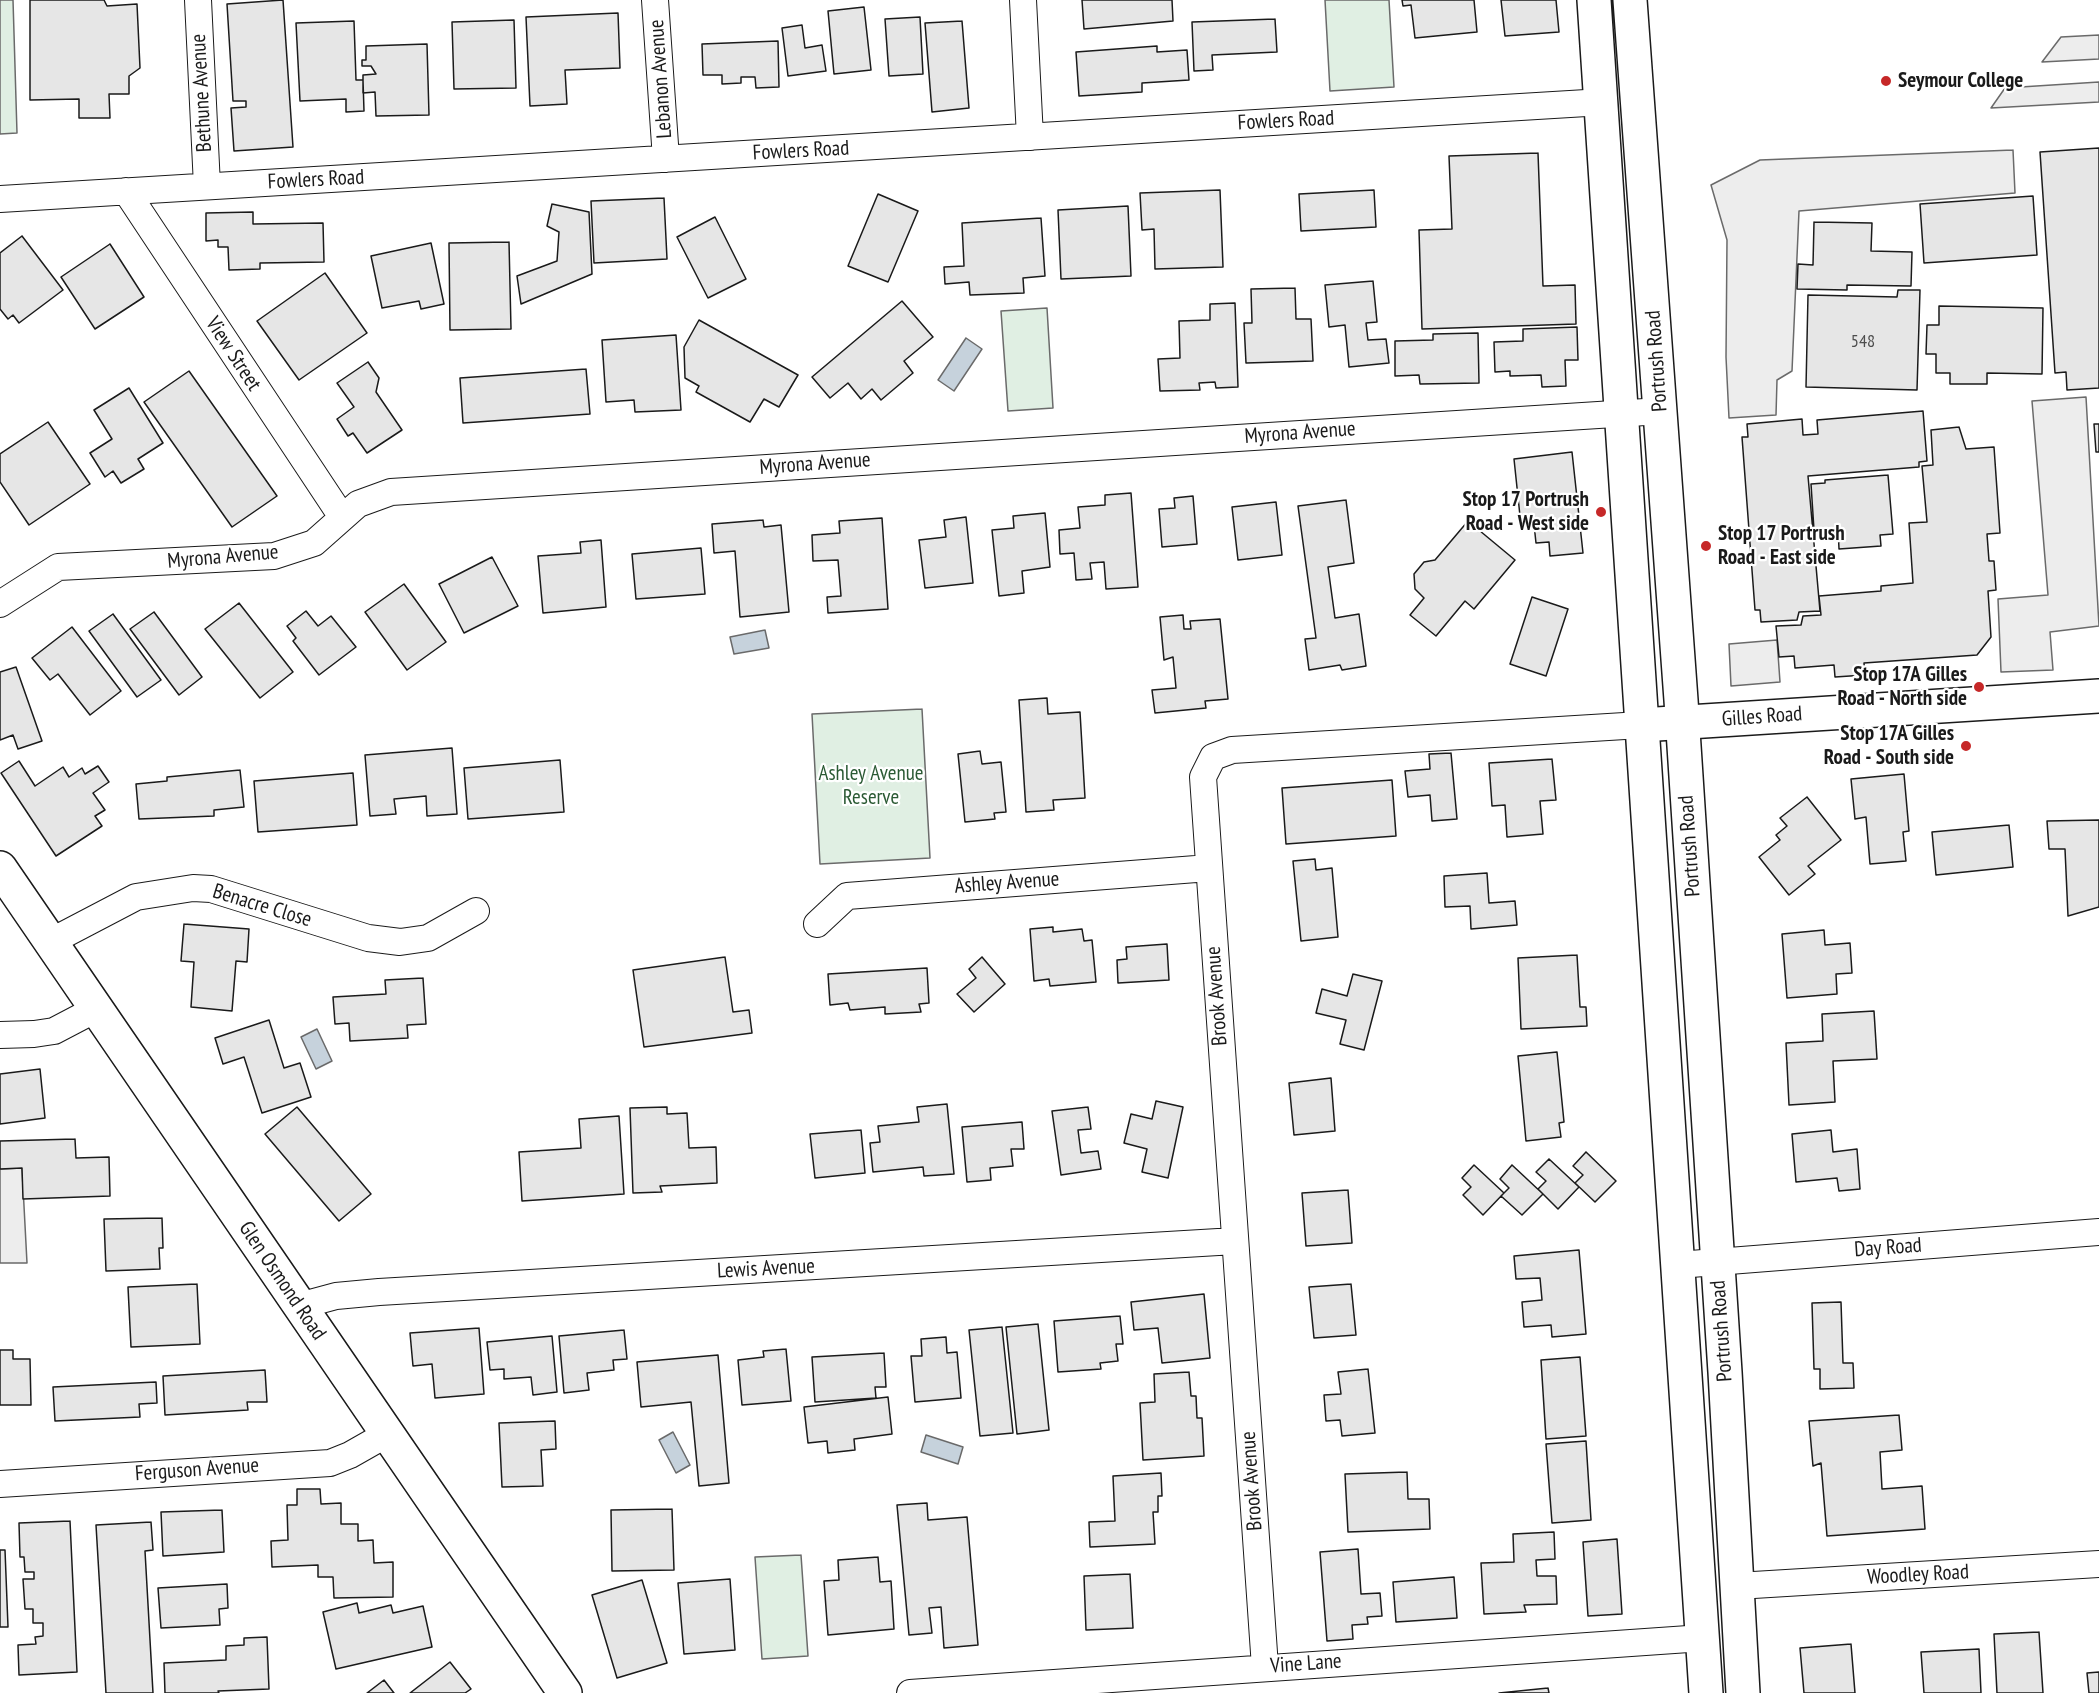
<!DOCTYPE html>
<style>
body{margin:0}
canvas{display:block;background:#fff}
</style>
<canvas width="2099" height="1693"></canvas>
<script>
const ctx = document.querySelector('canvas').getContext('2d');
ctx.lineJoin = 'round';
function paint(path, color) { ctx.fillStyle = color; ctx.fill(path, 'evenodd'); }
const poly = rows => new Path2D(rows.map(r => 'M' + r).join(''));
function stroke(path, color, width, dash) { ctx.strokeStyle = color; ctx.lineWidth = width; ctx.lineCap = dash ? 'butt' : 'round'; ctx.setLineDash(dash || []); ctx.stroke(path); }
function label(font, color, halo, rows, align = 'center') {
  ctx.font = font + ' "PT Sans Narrow",sans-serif'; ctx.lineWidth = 4.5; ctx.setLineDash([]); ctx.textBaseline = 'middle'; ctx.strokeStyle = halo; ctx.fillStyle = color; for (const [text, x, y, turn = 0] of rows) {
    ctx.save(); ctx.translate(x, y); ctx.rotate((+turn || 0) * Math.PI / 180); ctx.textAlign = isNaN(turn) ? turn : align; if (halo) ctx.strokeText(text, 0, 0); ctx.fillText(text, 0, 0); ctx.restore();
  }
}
const green = poly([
 [0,0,13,0,17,133,0,134,0,0],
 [1325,0,1389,0,1394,87,1330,91,1325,0],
 [1047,308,1053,408,1008,411,1001,311,1047,308],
 [922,709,930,858,820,864,812,714,922,709],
 [801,1555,808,1656,762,1659,755,1557,801,1555]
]);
const parking = poly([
 [2099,35,2099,59,2042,62,2061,37,2099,35],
 [2099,82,2099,102,1991,108,2005,88,2099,82],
 [2013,150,2015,193,1799,211,1792,371,1777,380,1776,415,1729,418,1726,357,1727,240,1711,185,1760,160,2013,150],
 [2086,397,2099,626,2050,632,2053,670,2001,672,1998,599,2048,595,2032,401,2086,397],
 [1777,640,1780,682,1731,686,1729,644,1777,640],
 [22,1168,27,1263,0,1263,0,1169,22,1168]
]);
const water = poly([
 [966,338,982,349,954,391,938,380,966,338],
 [765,630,769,648,734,654,730,637,765,630],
 [317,1029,332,1061,316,1069,301,1037,317,1029],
 [673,1432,690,1465,676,1473,659,1440,673,1432],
 [926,1435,963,1447,958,1464,921,1452,926,1435]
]);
const building = poly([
 [30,0,104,0,107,6,137,4,140,68,129,76,129,94,109,94,110,118,79,118,79,99,30,100,30,0],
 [283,0,293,147,234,151,231,108,246,107,246,101,233,101,227,4,283,0],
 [1082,0,1172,0,1173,21,1084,29,1082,0],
 [1402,0,1474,0,1477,32,1415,38,1411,5,1403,6,1402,0],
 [1501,0,1556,0,1559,32,1505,36,1501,0],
 [864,7,871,70,834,74,828,11,864,7],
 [618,13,620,68,565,70,567,104,530,106,526,17,618,13],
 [920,17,923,74,889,76,885,19,920,17],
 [1275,19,1277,52,1212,55,1213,70,1194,71,1192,22,1275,19],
 [514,20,516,88,454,89,452,22,514,20],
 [354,21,356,80,363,80,364,111,346,112,346,99,300,101,296,23,354,21],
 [962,21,969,108,932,112,925,23,962,21],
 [802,25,805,48,822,45,826,71,788,76,782,28,802,25],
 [778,41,779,87,756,88,755,77,741,77,741,83,722,84,722,75,703,75,702,44,778,41],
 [427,44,429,115,376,116,375,92,363,93,363,75,376,74,371,66,362,66,362,60,366,60,366,46,427,44],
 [1157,46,1157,52,1187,50,1189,80,1142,83,1142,92,1079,96,1076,52,1157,46],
 [2099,148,2099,388,2067,390,2066,372,2055,373,2040,152,2099,148],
 [1538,153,1543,286,1575,285,1576,324,1422,329,1419,230,1452,229,1449,156,1538,153],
 [1220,190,1223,267,1155,269,1154,229,1142,230,1140,193,1220,190],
 [1374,190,1376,227,1301,231,1299,194,1374,190],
 [878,194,918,211,888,282,848,266,878,194],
 [2033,196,2037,255,1924,263,1920,204,2033,196],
 [664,198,667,259,594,263,591,201,664,198],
 [552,204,589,212,592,274,521,304,517,276,557,261,559,232,547,226,552,204],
 [1128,206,1131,276,1061,279,1058,210,1128,206],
 [253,212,253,224,323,223,324,262,260,263,260,269,229,270,228,247,218,247,218,240,206,241,206,213,253,212],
 [715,217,746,279,708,298,677,237,715,217],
 [1041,218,1045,276,1023,278,1024,293,970,295,969,282,945,284,944,267,964,266,962,223,1041,218],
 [1814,222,1872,223,1871,251,1912,252,1911,286,1847,285,1847,290,1797,289,1798,264,1813,265,1814,222],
 [22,236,63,290,19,323,13,315,8,319,0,309,0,253,22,236],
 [509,242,511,329,450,330,449,243,509,242],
 [431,243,444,304,421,309,419,301,382,308,371,256,431,243],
 [110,244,144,297,95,329,61,277,110,244],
 [325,273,367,333,299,380,257,321,325,273],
 [1373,281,1377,322,1366,323,1368,340,1386,339,1389,363,1349,367,1345,325,1329,327,1325,285,1373,281],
 [1295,288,1296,319,1311,319,1313,361,1246,363,1244,323,1252,323,1251,289,1295,288],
 [1898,290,1920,290,1917,390,1806,387,1808,295,1897,297,1898,290],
 [902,301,933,337,904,361,913,373,881,400,872,389,861,399,848,383,830,398,812,377,902,301],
 [1235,303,1238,387,1216,388,1215,382,1199,383,1200,390,1160,391,1158,359,1180,358,1179,321,1210,320,1210,304,1235,303],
 [1939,306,2043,308,2042,374,1987,373,1987,384,1950,384,1950,373,1936,373,1936,354,1926,354,1927,325,1939,325,1939,306],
 [699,320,798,375,779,407,764,399,750,422,696,392,699,386,685,378,684,347,699,320],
 [1577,327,1578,360,1565,360,1566,386,1542,387,1541,375,1510,376,1510,371,1495,372,1494,342,1523,341,1523,329,1577,327],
 [1478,333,1479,383,1420,384,1419,375,1395,376,1395,341,1433,340,1433,334,1478,333],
 [676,335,681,410,635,412,634,400,606,402,602,340,676,335],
 [368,362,379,378,376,392,402,430,367,453,353,433,348,436,337,419,354,407,337,383,368,362],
 [586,369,590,414,463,423,460,378,586,369],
 [189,371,277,496,232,527,144,402,189,371],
 [129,388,163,443,138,459,144,469,121,483,113,471,105,477,90,453,112,439,94,410,129,388],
 [1923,411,1927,461,1919,462,1919,467,1808,476,1820,611,1799,612,1797,620,1761,622,1760,610,1755,610,1742,437,1748,437,1747,424,1802,419,1803,435,1818,434,1817,420,1923,411],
 [48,422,90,484,29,525,0,482,0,454,48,422],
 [2094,424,2099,424,2099,452,2096,452,2094,424],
 [1959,427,1966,449,1994,447,2000,533,1987,534,1989,561,1994,561,1996,590,1988,591,1991,637,1977,655,1864,663,1865,675,1835,677,1834,665,1795,668,1794,656,1779,657,1776,626,1801,625,1803,616,1821,615,1819,596,1881,591,1881,586,1913,583,1909,523,1927,522,1922,466,1933,465,1931,430,1959,427],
 [1572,452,1583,553,1550,556,1549,542,1536,543,1533,515,1520,516,1514,459,1572,452],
 [1888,475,1893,534,1880,535,1881,546,1839,549,1838,528,1814,530,1811,484,1825,483,1825,480,1888,475],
 [1131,493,1138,587,1106,589,1104,562,1090,563,1092,579,1076,580,1074,553,1060,554,1059,530,1080,528,1078,507,1105,505,1105,495,1131,493],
 [1193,496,1197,544,1162,547,1159,509,1175,508,1174,498,1193,496],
 [1346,500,1354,563,1328,567,1335,618,1359,614,1366,666,1342,670,1340,665,1309,670,1305,639,1316,638,1298,506,1346,500],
 [1276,502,1282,555,1238,560,1232,507,1276,502],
 [1045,513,1050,567,1022,571,1024,593,999,596,992,530,1014,528,1013,516,1045,513],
 [966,517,973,583,925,588,919,540,946,537,944,520,966,517],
 [882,518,888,609,828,613,827,597,841,596,838,560,813,561,812,535,840,533,839,521,882,518],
 [763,520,764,527,781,525,789,612,740,617,735,551,714,553,712,524,763,520],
 [1468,521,1515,560,1474,609,1465,601,1436,636,1410,615,1424,598,1415,589,1414,574,1424,562,1435,560,1468,521],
 [601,540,606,607,543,613,538,556,581,553,580,542,601,540],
 [701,548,705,594,636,599,632,554,701,548],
 [492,557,518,606,464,633,439,584,492,557],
 [404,584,446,642,407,670,365,612,404,584],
 [1532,597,1568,609,1546,676,1510,664,1532,597],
 [239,603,293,672,260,698,205,629,239,603],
 [306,611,318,626,331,616,356,647,319,675,293,641,296,638,287,626,306,611],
 [154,612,202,677,179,695,130,629,154,612],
 [113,614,161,680,137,697,89,631,113,614],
 [1183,615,1184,629,1191,629,1190,621,1220,619,1228,699,1205,701,1206,708,1155,713,1152,690,1176,688,1173,657,1164,660,1160,617,1183,615],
 [72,627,121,691,90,715,58,674,50,680,32,658,72,627],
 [16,667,42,741,18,749,13,735,0,740,0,672,16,667],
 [1047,698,1048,714,1080,712,1085,798,1053,800,1054,810,1026,812,1019,700,1047,698],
 [452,748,457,814,427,816,426,796,394,799,396,814,370,816,365,755,452,748],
 [980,751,982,764,1001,762,1006,812,994,813,995,819,965,822,958,754,980,751],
 [1451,753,1457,819,1432,821,1430,795,1408,797,1405,771,1430,769,1429,754,1451,753],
 [1552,759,1556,800,1540,801,1543,834,1507,837,1505,805,1492,806,1489,763,1552,759],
 [560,760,564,812,468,819,464,768,560,760],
 [19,761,35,786,63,767,69,777,82,768,85,774,98,766,109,782,93,793,105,810,95,816,102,826,56,856,1,773,19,761],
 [240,770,244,807,214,810,214,816,139,819,136,784,167,781,167,777,240,770],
 [353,773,357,825,258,832,254,781,353,773],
 [1904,774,1909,831,1903,832,1906,861,1870,864,1866,817,1855,819,1851,779,1904,774],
 [1392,780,1396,836,1286,844,1282,788,1392,780],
 [1807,797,1841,840,1808,866,1815,874,1789,895,1759,857,1780,840,1776,835,1787,826,1780,818,1807,797],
 [2099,820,2099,907,2068,916,2065,849,2049,849,2047,821,2099,820],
 [2009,825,2013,867,1936,875,1932,832,2009,825],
 [1315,859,1316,870,1332,868,1338,937,1301,941,1293,861,1315,859],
 [1487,873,1489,903,1515,901,1517,925,1471,929,1470,906,1445,907,1444,876,1487,873],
 [184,924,249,929,247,962,236,961,232,1011,191,1007,194,962,181,961,184,924],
 [1053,927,1053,932,1082,929,1084,941,1092,940,1096,982,1050,986,1049,979,1034,981,1030,929,1053,927],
 [1824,930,1825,945,1850,943,1852,973,1836,974,1837,994,1787,998,1782,934,1824,930],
 [1167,944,1169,980,1118,983,1117,960,1127,959,1126,947,1167,944],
 [1577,955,1580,1007,1586,1007,1587,1026,1521,1029,1518,958,1577,955],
 [725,957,733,1012,749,1010,752,1033,644,1047,633,970,725,957],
 [982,957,1005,984,974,1012,957,994,976,978,969,969,982,957],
 [927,968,929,1003,919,1004,921,1012,885,1014,885,1007,850,1010,848,1003,830,1005,828,974,927,968],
 [1353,974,1382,981,1364,1050,1340,1044,1346,1020,1316,1013,1322,989,1347,996,1353,974],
 [423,978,426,1024,407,1025,408,1038,350,1041,349,1023,335,1024,333,997,386,994,385,980,423,978],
 [1874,1011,1877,1059,1833,1061,1835,1102,1789,1105,1786,1043,1823,1041,1822,1014,1874,1011],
 [269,1020,284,1068,300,1063,311,1097,262,1113,244,1057,223,1064,215,1038,269,1020],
 [1557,1052,1564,1122,1559,1123,1561,1137,1526,1141,1518,1056,1557,1052],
 [40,1069,45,1118,0,1124,0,1074,40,1069],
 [1331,1078,1335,1131,1294,1135,1289,1083,1331,1078],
 [1156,1101,1183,1107,1168,1178,1142,1172,1147,1149,1124,1143,1131,1114,1152,1119,1156,1101],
 [947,1104,954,1174,924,1176,923,1167,873,1172,870,1143,880,1142,878,1126,919,1122,917,1107,947,1104],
 [297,1107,371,1194,339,1221,265,1134,297,1107],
 [667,1107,667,1114,687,1113,689,1148,716,1147,717,1183,660,1186,662,1192,633,1193,630,1108,667,1107],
 [1088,1107,1091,1129,1078,1130,1081,1153,1098,1151,1101,1169,1061,1175,1052,1111,1088,1107],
 [619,1116,624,1194,522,1201,519,1152,581,1148,579,1119,619,1116],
 [1022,1122,1024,1149,1011,1149,1013,1166,990,1168,991,1180,967,1182,962,1127,1022,1122],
 [861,1130,865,1173,815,1178,810,1134,861,1130],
 [1831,1130,1833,1152,1857,1149,1860,1189,1839,1191,1837,1178,1796,1182,1792,1134,1831,1130],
 [75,1139,76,1158,109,1157,110,1196,23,1199,22,1168,0,1169,0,1141,75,1139],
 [1586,1152,1616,1181,1595,1202,1575,1183,1583,1175,1573,1166,1586,1152],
 [1549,1159,1579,1187,1558,1209,1538,1189,1546,1181,1536,1172,1549,1159],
 [1474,1165,1504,1193,1483,1215,1463,1195,1471,1187,1462,1178,1474,1165],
 [1512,1165,1543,1194,1522,1215,1501,1196,1509,1188,1500,1179,1512,1165],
 [1348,1190,1352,1243,1306,1246,1302,1193,1348,1190],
 [162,1218,163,1248,159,1248,160,1269,106,1271,104,1219,162,1218],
 [1579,1250,1586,1334,1552,1337,1551,1325,1524,1327,1522,1302,1542,1300,1540,1278,1516,1279,1514,1256,1579,1250],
 [197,1284,200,1344,131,1347,128,1287,197,1284],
 [1351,1284,1356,1335,1314,1338,1309,1287,1351,1284],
 [1204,1294,1210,1358,1162,1363,1158,1328,1134,1330,1131,1302,1204,1294],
 [1841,1302,1843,1363,1853,1363,1854,1388,1820,1389,1820,1369,1814,1369,1812,1303,1841,1302],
 [1120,1316,1123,1344,1116,1344,1118,1361,1100,1363,1101,1369,1058,1372,1054,1321,1120,1316],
 [1038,1324,1049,1430,1017,1434,1006,1327,1038,1324],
 [1002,1327,1013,1433,980,1436,969,1330,1002,1327],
 [479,1328,484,1394,435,1398,432,1364,413,1366,410,1333,479,1328],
 [624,1330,627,1359,613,1360,614,1370,587,1373,589,1390,564,1393,559,1336,624,1330],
 [552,1336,557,1392,533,1395,531,1377,504,1379,504,1369,490,1370,487,1342,552,1336],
 [946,1337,947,1353,957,1352,961,1398,915,1402,911,1356,922,1356,921,1339,946,1337],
 [786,1349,791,1401,742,1405,738,1360,764,1357,763,1351,786,1349],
 [0,1350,13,1350,13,1359,30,1359,31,1405,0,1405,0,1350],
 [884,1353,886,1387,875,1387,876,1398,815,1402,812,1357,884,1353],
 [718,1355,729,1483,699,1486,691,1402,641,1407,637,1362,718,1355],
 [1580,1357,1586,1436,1546,1439,1541,1360,1580,1357],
 [1368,1369,1375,1433,1342,1436,1340,1420,1326,1421,1324,1395,1341,1394,1338,1372,1368,1369],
 [265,1370,267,1402,247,1402,248,1410,165,1415,163,1376,265,1370],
 [1189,1372,1191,1396,1196,1396,1197,1418,1202,1418,1204,1456,1143,1460,1140,1403,1155,1402,1154,1374,1189,1372],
 [156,1382,157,1403,139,1404,140,1417,55,1421,53,1387,156,1382],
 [888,1397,892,1434,854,1439,855,1450,828,1453,827,1441,808,1443,804,1407,888,1397],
 [1899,1415,1902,1450,1880,1452,1882,1489,1922,1486,1925,1529,1827,1536,1821,1463,1813,1466,1809,1421,1899,1415],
 [555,1421,556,1449,541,1450,543,1486,502,1487,499,1423,555,1421],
 [1586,1441,1591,1520,1552,1523,1546,1444,1586,1441],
 [1407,1472,1408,1499,1429,1499,1430,1529,1348,1532,1345,1474,1407,1472],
 [1161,1473,1162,1496,1158,1496,1158,1512,1153,1512,1155,1544,1090,1547,1089,1522,1115,1521,1113,1476,1161,1473],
 [297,1489,320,1489,321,1504,341,1503,341,1524,358,1524,358,1541,373,1540,374,1563,393,1562,393,1597,334,1598,333,1577,318,1577,318,1565,272,1567,271,1541,288,1540,287,1505,297,1505,297,1489],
 [927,1503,928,1520,967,1517,978,1645,944,1648,941,1607,929,1608,932,1633,909,1635,897,1505,927,1503],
 [672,1509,674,1570,612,1571,611,1510,672,1509],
 [222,1510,224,1552,163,1556,161,1512,222,1510],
 [70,1521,77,1672,19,1675,18,1645,36,1644,35,1637,43,1636,43,1623,33,1623,33,1609,25,1609,23,1579,34,1579,34,1572,25,1572,24,1557,20,1557,19,1523,70,1521],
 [151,1522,153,1550,145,1551,153,1693,106,1693,96,1525,151,1522],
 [1554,1532,1555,1559,1536,1560,1537,1576,1556,1576,1557,1604,1524,1605,1526,1612,1484,1614,1481,1563,1514,1562,1513,1534,1554,1532],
 [1617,1539,1622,1614,1588,1616,1583,1542,1617,1539],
 [1358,1549,1361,1594,1380,1593,1382,1616,1367,1617,1368,1624,1352,1625,1353,1639,1327,1641,1320,1552,1358,1549],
 [0,1550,5,1550,8,1627,0,1627,0,1550],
 [878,1557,880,1582,891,1581,894,1629,828,1635,824,1581,839,1580,838,1560,878,1557],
 [1130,1574,1133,1628,1086,1630,1084,1576,1130,1574],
 [1454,1577,1457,1618,1396,1622,1393,1582,1454,1577],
 [730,1579,735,1650,684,1654,678,1583,730,1579],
 [642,1580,667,1663,617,1678,592,1595,642,1580],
 [227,1584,228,1608,219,1609,220,1625,161,1628,158,1588,227,1584],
 [357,1603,359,1613,391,1605,393,1613,423,1606,432,1647,336,1669,323,1612,357,1603],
 [2039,1632,2043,1693,1997,1693,1994,1634,2039,1632],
 [267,1637,269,1689,218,1691,219,1693,165,1693,164,1663,226,1660,226,1646,244,1645,244,1638,267,1637],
 [1851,1644,1855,1693,1804,1693,1800,1648,1851,1644],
 [1979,1649,1981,1693,1924,1693,1921,1652,1979,1649],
 [450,1662,471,1689,465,1693,410,1693,450,1662],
 [2099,1672,2099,1693,2089,1693,2087,1673,2099,1672],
 [384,1680,394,1693,367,1693,384,1680],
 [1548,1688,1549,1693,1499,1693,1548,1688]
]);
const street = poly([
 [198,0,207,186],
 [655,0,666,159],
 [1023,0,1030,137],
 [126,191,342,517],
 [0,199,1603,102],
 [0,604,58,567,274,556,314,543,358,504,391,492,1661,411],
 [817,924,847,896,1209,868],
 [50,942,136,897,193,888,211,889,368,938,400,942,428,938,476,911],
 [0,1035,34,1034,54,1031,96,1009],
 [1678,1265,2099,1232],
 [299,1306,336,1296,379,1292,1235,1241],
 [0,1484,330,1463,350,1455,387,1434],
 [1737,1586,2099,1564],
 [1265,1667,1203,777,1213,757,1232,750,1641,725],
 [910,1693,1703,1638]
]);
const secondary = poly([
 [1641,725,2099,696]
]);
const highway = poly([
 [1594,0,1706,1693],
 [1630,0,1681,700,1725,1372,1743,1693],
 [0,868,565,1693]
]);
const markers = [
 [1886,81,6,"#c62828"],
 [1601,512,6,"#c62828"],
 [1706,546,6,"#c62828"],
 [1979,687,6,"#c62828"],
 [1966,746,6,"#c62828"]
];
const numberNames = [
 ["548",1863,342]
];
const streetNames = [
 ["Lebanon Avenue",661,79,-94],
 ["Bethune Avenue",202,93,-93],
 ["Fowlers Road",1286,121,-3],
 ["Fowlers Road",801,151,-3],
 ["Fowlers Road",316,180,-3],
 ["View Street",233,354,57],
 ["Portrush Road",1657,361,-94],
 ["Myrona Avenue",1300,433,-4],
 ["Myrona Avenue",815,464,-4],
 ["Myrona Avenue",223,557,-5],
 ["Gilles Road",1762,717,-4],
 ["Portrush Road",1690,846,-94],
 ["Ashley Avenue",1007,883,-4],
 ["Benacre Close",262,906,17],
 ["Brook Avenue",1217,996,-94],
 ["Day Road",1888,1248,-4],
 ["Lewis Avenue",766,1269,-3],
 ["Glen Osmond Road",282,1281,56],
 ["Portrush Road",1722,1331,-94],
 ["Ferguson Avenue",197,1470,-4],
 ["Brook Avenue",1252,1481,-94],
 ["Woodley Road",1918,1575,-3],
 ["Vine Lane",1306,1664,-4]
];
const poiNames = [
 ["Seymour College",1898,81,"left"],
 ["Stop 17 Portrush",1589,500],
 ["Road - West side",1589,524],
 ["Stop 17 Portrush",1718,534,"left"],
 ["Road - East side",1718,558,"left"],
 ["Stop 17A Gilles",1967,675],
 ["Road - North side",1967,699],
 ["Stop 17A Gilles",1954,734],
 ["Road - South side",1954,758]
];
const parkNames = [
 ["Ashley Avenue",871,774],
 ["Reserve",871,798]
];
paint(green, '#e0efe3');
stroke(green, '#6a6a6a', 1.5);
paint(parking, '#ededed');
stroke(parking, '#6a6a6a', 1.5);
paint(water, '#c6d2dc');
stroke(water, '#6a6a6a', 1.5);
paint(building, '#e6e6e6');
stroke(building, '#1a1a1a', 1.5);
stroke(street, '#1a1a1a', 28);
stroke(secondary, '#1a1a1a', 36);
stroke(highway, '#1a1a1a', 36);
stroke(street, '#fff', 26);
stroke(secondary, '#fff', 33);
stroke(highway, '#fff', 33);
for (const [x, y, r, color] of markers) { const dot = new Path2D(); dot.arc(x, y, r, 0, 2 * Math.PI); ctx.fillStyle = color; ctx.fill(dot); stroke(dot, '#fff', 2); }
label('18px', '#4d4d4d', null, numberNames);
label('21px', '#1a1a1a', '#fff', streetNames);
label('bold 21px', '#1a1a1a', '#fff', poiNames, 'right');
label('21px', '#2b5a34', '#fff', parkNames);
</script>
